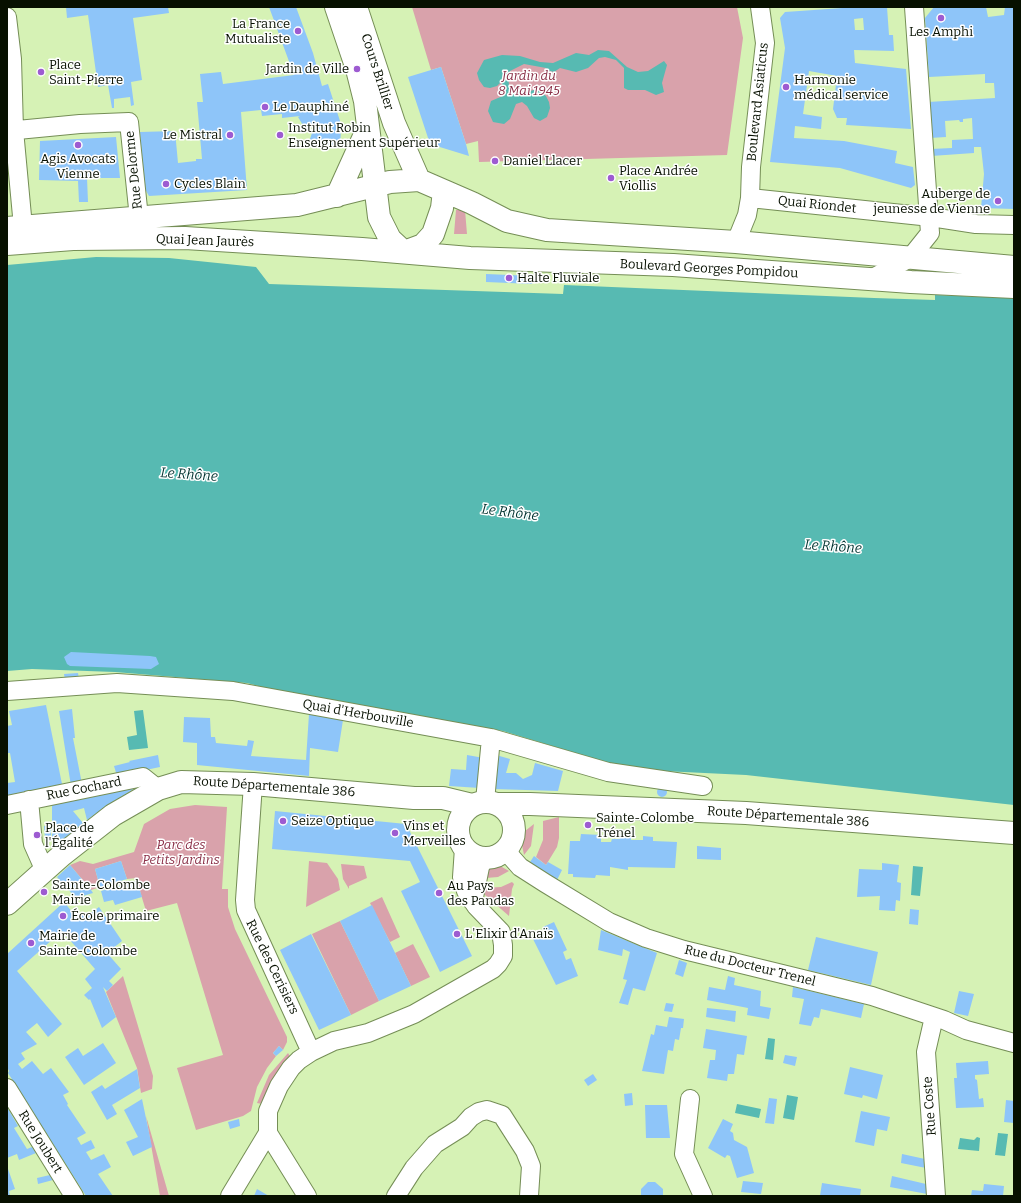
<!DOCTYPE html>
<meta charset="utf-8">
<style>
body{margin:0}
#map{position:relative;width:1021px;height:1203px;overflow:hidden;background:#d6f2b5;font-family:Bitter,serif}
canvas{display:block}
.frame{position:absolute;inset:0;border:8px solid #071000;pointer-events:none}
</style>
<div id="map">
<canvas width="1021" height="1203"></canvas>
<div class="frame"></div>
</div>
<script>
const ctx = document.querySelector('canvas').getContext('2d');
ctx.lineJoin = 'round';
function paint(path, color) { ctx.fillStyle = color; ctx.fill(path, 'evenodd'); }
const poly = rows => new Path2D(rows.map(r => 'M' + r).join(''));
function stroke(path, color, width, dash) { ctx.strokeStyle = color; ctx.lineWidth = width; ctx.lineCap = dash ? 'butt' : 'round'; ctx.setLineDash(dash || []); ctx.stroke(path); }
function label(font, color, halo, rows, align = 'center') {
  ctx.font = font + ' Bitter,serif'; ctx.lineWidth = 3; ctx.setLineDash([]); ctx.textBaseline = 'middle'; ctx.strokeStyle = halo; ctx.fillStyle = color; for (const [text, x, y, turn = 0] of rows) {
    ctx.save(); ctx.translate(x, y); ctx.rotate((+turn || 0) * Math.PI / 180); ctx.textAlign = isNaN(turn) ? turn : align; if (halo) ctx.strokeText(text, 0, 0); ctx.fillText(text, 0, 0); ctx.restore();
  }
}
const green = poly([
 [412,7,737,7,743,38,727,155,479,162,478,141,466,144,441,67,431,70],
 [456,210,465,210,467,234,454,234],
 [195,805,227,807,222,889,228,889,228,907,235,929,287,1037,287,1042,283,1050,279,1046,273,1053,276,1056,267,1068,257,1087,251,1111,243,1116,196,1130,177,1068,223,1055,177,903,146,911,136,878,127,879,121,861,95,869,100,887,91,890,70,865,80,861,93,864,134,852,144,824,170,809],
 [559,817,559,838,557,847,546,865,536,857,543,840,543,821],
 [534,824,531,846,524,855,522,845,523,837,525,831],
 [309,861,327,863,338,879,340,890,306,907],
 [341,864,364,866,367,878,349,886,349,889,343,879],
 [493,866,502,867,509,871,498,877,486,878,487,868],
 [512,882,514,884,512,889,509,916,485,895,482,888,501,887],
 [382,897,400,937,390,942,370,903],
 [340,921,379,1001,351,1015,312,934],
 [413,944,430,977,411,986,395,953],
 [123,976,153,1076,152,1089,141,1093,137,1068,106,992],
 [288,1053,291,1058,271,1083,262,1104,257,1103,269,1075],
 [146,1116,169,1196,160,1196]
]);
const water = poly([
 [598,50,609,51,627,67,638,72,648,71,664,61,667,65,662,83,664,92,656,95,645,90,628,90,624,88,624,68,616,60,605,57,599,58,588,68,576,72,560,68,554,72,550,71,546,68,524,64,510,71,508,76,510,94,517,94,534,90,539,91,546,96,549,102,550,108,547,117,540,121,534,118,527,106,522,102,516,104,510,119,504,124,493,122,488,111,491,101,505,95,504,88,501,82,497,86,490,88,484,87,479,80,477,73,484,60,502,55,520,56,540,62,553,63,576,53,589,55],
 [96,257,169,258,256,267,269,284,563,294,564,285,874,298,935,300,935,295,1014,298,1014,805,746,775,663,771,608,763,503,731,297,696,247,683,115,672,32,669,7,671,7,265],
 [143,710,148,748,129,750,127,737,137,735,134,711],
 [913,866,923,867,920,896,911,895],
 [768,1038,775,1039,773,1060,765,1059],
 [787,1095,798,1097,794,1120,783,1118],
 [737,1104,761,1109,759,1118,735,1113],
 [998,1133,1008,1134,1005,1156,995,1155],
 [977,1137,980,1138,979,1151,958,1149,960,1138,974,1140]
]);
const building = poly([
 [66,7,168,7,169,13,133,18,142,80,131,82,134,105,131,106,130,97,114,99,114,108,112,108,108,85,98,87,88,15,67,18],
 [269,7,296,7,313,53,322,86,328,84,340,121,341,130,340,146,315,143,314,146,308,145,315,124,303,131,301,129,304,127,298,117,300,116,282,118,282,114,262,116,261,110,241,112,247,190,149,196,145,189,140,132,175,131,178,163,196,161,196,159,202,159,197,102,203,102,200,74,221,72,223,84,294,75],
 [857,7,887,7,889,35,893,35,894,51,854,50,855,63,906,69,911,129,846,125,847,118,837,118,833,109,837,76,809,71,803,114,822,117,821,129,795,126,794,138,844,141,897,151,895,163,913,167,915,185,911,188,840,168,770,162,785,48,780,18,785,12],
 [863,18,864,30,855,30,854,19],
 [934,7,986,7,988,17,1004,15,1005,7,1014,7,1014,209,981,208,984,174,981,147,974,147,974,153,931,156,931,149,952,148,952,140,973,139,972,118,963,119,963,122,960,122,959,120,945,121,946,137,930,138,928,102,995,98,994,83,985,83,985,74,929,77,925,18],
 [441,67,466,144,469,156,430,144,408,77],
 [116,137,120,178,87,178,88,202,79,202,78,181,39,180,40,141],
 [944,192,953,195,951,199,943,196],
 [486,274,533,276,532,284,486,282],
 [71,652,150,656,156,657,159,664,151,669,70,666,67,664,64,657],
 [78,673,79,679,65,680,64,674],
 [46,705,63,789,7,800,7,783,15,782,10,753,7,753,7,726,12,725,9,711],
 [72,709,75,738,73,738,82,784,71,786,59,711],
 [309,714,343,720,338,752,310,748,309,776,197,765,197,743,183,742,184,717,210,718,211,737,215,737,216,743,247,746,248,740,254,741,251,756,306,760],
 [158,755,160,767,117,776,114,766,130,762,129,761],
 [467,755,484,758,480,788,449,786,451,769,466,770],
 [496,755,510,759,506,773,516,773,523,779,532,775,535,763,563,771,558,791,493,789],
 [137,787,106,806,87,820,84,808,73,811,83,823,54,848,52,845,52,802],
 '657 792a5 5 0 1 1 10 0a5 5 0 1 1-10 0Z',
 [275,811,406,824,472,956,440,972,401,891,420,882,410,861,272,849],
 [44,826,51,826,51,838,45,838],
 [581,834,601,835,601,842,611,842,612,839,620,839,620,835,631,836,631,840,643,840,643,836,653,837,653,841,677,842,675,868,628,867,628,870,610,867,610,876,596,875,595,878,573,877,573,874,568,874,570,841,580,841],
 [697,846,721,848,721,860,697,859],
 [534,856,546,865,548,862,562,870,557,880,530,862],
 [121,861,127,879,100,887,95,869],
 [882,863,899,865,897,882,901,883,900,901,896,900,895,911,879,910,880,896,857,897,859,869,882,870],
 [70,865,91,890,93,893,76,898,57,877],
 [137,881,142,897,115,905,113,900,104,902,101,891],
 [64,902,77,918,84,912,87,916,99,907,122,941,107,953,121,969,109,981,113,985,107,991,103,987,116,1017,102,1028,90,999,89,1000,84,995,92,988,85,979,95,969,62,931,17,971,62,1024,48,1037,37,1023,26,1032,37,1044,21,1053,25,1059,18,1064,22,1069,32,1061,43,1074,51,1068,69,1092,63,1095,68,1104,67,1105,86,1133,77,1138,81,1145,91,1140,95,1148,86,1152,91,1160,104,1154,111,1167,98,1174,113,1196,86,1196,8,1073,9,1071,7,1067,7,954],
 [372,905,411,986,379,1001,340,921],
 [910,909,919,910,918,925,909,924],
 [554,922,567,950,563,952,566,960,571,958,578,976,556,985,533,939,546,933,543,927],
 [601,930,657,953,645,991,633,988,628,1005,619,1003,627,980,623,979,630,952,623,949,622,956,598,950],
 [311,934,351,1015,319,1030,280,950],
 [816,937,878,952,871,985,808,970],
 [679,960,687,963,683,977,675,974],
 [728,976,735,978,734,985,761,991,760,1006,771,1008,769,1019,747,1015,748,1008,707,1000,709,987,725,990],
 [793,987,864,1004,861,1018,821,1009,819,1018,814,1017,811,1026,799,1024,804,999,792,997],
 [959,991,974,994,968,1016,954,1013],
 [666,1003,674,1004,672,1012,664,1011],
 [707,1008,736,1011,735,1022,706,1017],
 [669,1017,684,1019,683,1028,681,1028,679,1040,675,1039,673,1051,668,1050,664,1074,642,1071,651,1034,654,1035,656,1025,667,1027],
 [706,1029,747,1036,744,1055,737,1054,734,1074,728,1074,727,1081,707,1078,710,1060,715,1060,716,1050,703,1048],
 [103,1043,116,1063,84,1085,65,1057,78,1048,83,1056],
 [279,1046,283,1050,276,1056,273,1053],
 [785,1055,797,1057,795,1066,783,1063],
 [988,1061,989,1074,975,1075,975,1079,977,1080,979,1099,983,1098,984,1107,956,1108,954,1078,957,1078,956,1063],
 [850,1067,883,1075,877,1099,863,1095,862,1098,844,1094],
 [137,1069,140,1088,112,1105,117,1114,107,1120,91,1092,102,1085,105,1089],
 [593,1074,597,1080,588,1086,584,1080],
 [632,1093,633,1105,625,1106,624,1094],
 [769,1098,777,1099,774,1124,765,1123],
 [142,1099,152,1147,133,1156,126,1142,138,1137,124,1110],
 [1006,1100,1014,1101,1014,1123,1004,1122],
 [645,1105,667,1105,670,1138,646,1138],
 [7,1107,18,1126,14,1128,27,1149,32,1147,36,1153,19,1160,17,1154,7,1158],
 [861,1111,890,1117,887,1131,877,1129,874,1146,855,1142],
 [239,1119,240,1126,230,1129,228,1122],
 [723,1119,733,1124,730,1131,733,1133,734,1140,747,1147,754,1173,737,1178,730,1156,727,1155,725,1158,708,1148],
 [902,1154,925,1159,926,1168,901,1163],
 [7,1166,15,1189,9,1191,10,1196,7,1196],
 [50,1175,53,1180,38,1184,37,1178],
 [892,1176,926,1184,927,1194,890,1187],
 [743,1181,763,1183,761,1194,741,1192],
 [648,1182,655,1182,663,1189,663,1196,641,1196,641,1189],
 [822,1183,861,1189,860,1196,820,1196],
 [984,1184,1004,1186,1003,1196,971,1196,972,1190,983,1191],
 [257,1189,269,1196,254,1196]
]);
const minor = poly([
 [7,17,12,59,14,130,23,227],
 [7,131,80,124,129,122,139,218],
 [750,198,931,217,976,224,1014,225],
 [736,242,747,215,750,198,751,167,765,43,760,7],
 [871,279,910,258,930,233,914,7],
 [7,691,117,683,233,691,491,738,608,772,703,786],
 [253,784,245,900,246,910,311,1052],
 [29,800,33,844,45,871],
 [485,801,491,738],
 [7,805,143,777,158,789],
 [505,850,520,867,545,883,609,922,646,938,684,950,872,996,944,1020,966,1030,1014,1043],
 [473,902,480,867,484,858],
 [934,1017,926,1052,936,1196],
 [7,1088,74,1196],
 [690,1099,684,1154,703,1196],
 [268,1133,307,1196],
 [230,1196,268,1133,268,1111,279,1086,291,1068,299,1060,311,1052,334,1041,368,1033,414,1014,493,969,498,964,503,956,503,945,501,932,476,906,466,891,462,877,464,848],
 [396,1196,414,1168,435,1144,462,1127,471,1117,479,1112,487,1110,502,1115,525,1151,531,1166,529,1196]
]);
const major = poly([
 [336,7,357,69,365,101,379,217,390,239,404,252],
 [356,7,394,123,419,180],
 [337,196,367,130],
 [7,228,297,205,390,182,419,180,472,203,507,221,547,230,736,242,1014,267],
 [7,244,73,239,185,238,362,249,470,258,673,265,911,282,1014,287],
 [404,252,423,245,433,234,442,208,444,191],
 '458 830a28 28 0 1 1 56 0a28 28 0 1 1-56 0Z',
 [499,804,530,804,746,813,1014,833],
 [7,904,62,855,113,815,158,789,181,782,253,784,414,798,443,798,472,805]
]);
const markers = [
 [941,18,4,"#9d5bd1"],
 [298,31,4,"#9d5bd1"],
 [357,69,4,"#9d5bd1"],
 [41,72,4,"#9d5bd1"],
 [786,87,4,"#9d5bd1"],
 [265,107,4,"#9d5bd1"],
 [230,135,4,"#9d5bd1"],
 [280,135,4,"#9d5bd1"],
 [78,145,4,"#9d5bd1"],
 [495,161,4,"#9d5bd1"],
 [611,178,4,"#9d5bd1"],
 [166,184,4,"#9d5bd1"],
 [998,201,4,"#9d5bd1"],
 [509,278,4,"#9d5bd1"],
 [283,821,4,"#9d5bd1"],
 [588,825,4,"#9d5bd1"],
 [395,833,4,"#9d5bd1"],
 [37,835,4,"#9d5bd1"],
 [44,892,4,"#9d5bd1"],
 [439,893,4,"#9d5bd1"],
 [63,916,4,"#9d5bd1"],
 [457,934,4,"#9d5bd1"],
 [31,943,4,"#9d5bd1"]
];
const poiNames = [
 ["La France",290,24,"right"],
 ["Mutualiste",290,39,"right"],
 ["Les Amphi",941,32,"center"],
 ["Place",49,65],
 ["Saint-Pierre",49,80],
 ["Jardin de Ville",349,69,"right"],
 ["Harmonie",794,80],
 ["médical service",794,95],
 ["Le Dauphiné",273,107],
 ["Institut Robin",288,128],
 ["Enseignement Supérieur",288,143],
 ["Le Mistral",222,135,"right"],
 ["Agis Avocats",78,159,"center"],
 ["Vienne",78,174,"center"],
 ["Daniel Llacer",503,161],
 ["Place Andrée",619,171],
 ["Viollis",619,186],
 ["Cycles Blain",174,184],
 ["Auberge de",990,194,"right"],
 ["jeunesse de Vienne",990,209,"right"],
 ["Halte Fluviale",517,278],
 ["Sainte-Colombe",596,818],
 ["Trénel",596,833],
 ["Seize Optique",291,821],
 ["Vins et",403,826],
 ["Merveilles",403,841],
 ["Place de",45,828],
 ["l'Égalité",45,843],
 ["Sainte-Colombe",52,885],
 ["Mairie",52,900],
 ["Au Pays",447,886],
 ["des Pandas",447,901],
 ["École primaire",71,916],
 ["L'Elixir d'Anaïs",465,934],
 ["Mairie de",39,936],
 ["Sainte-Colombe",39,951]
];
const streetNames = [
 ["Cours Brillier",377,72,72],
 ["Boulevard Asiaticus",758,102,-84],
 ["Rue Delorme",134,170,-96],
 ["Quai Riondet",817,205,6],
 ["Quai Jean Jaurès",205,241,2],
 ["Boulevard Georges Pompidou",709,269,3],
 ["Quai d'Herbouville",358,714,10],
 ["Route Départementale 386",274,787,4],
 ["Rue Cochard",84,789,-11],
 ["Route Départementale 386",788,817,4],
 ["Rue du Docteur Trenel",750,966,14],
 ["Rue des Cerisiers",272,967,64],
 ["Rue Coste",930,1106,-94],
 ["Rue Joubert",40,1142,58]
];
const parkNames = [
 ["Jardin du",529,76],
 ["8 Mai 1945",529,91],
 ["Parc des",181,845],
 ["Petits Jardins",181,860]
];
const waterNames = [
 ["Le Rhône",189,475,4],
 ["Le Rhône",510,513,7],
 ["Le Rhône",833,547,4]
];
paint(green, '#d9a2ab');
paint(water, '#57bab2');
paint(building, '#8ec5f9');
stroke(minor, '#758e56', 20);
stroke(major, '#758e56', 24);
stroke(minor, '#fff', 18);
stroke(major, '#fff', 22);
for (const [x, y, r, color] of markers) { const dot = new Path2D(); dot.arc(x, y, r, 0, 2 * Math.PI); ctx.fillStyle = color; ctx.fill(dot); stroke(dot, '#fff', 1.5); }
label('13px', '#071000', '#fff', poiNames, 'left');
label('13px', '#071000', '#fff', streetNames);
label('italic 13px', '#8a2f47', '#fff', parkNames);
label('italic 14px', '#023330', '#fff', waterNames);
</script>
